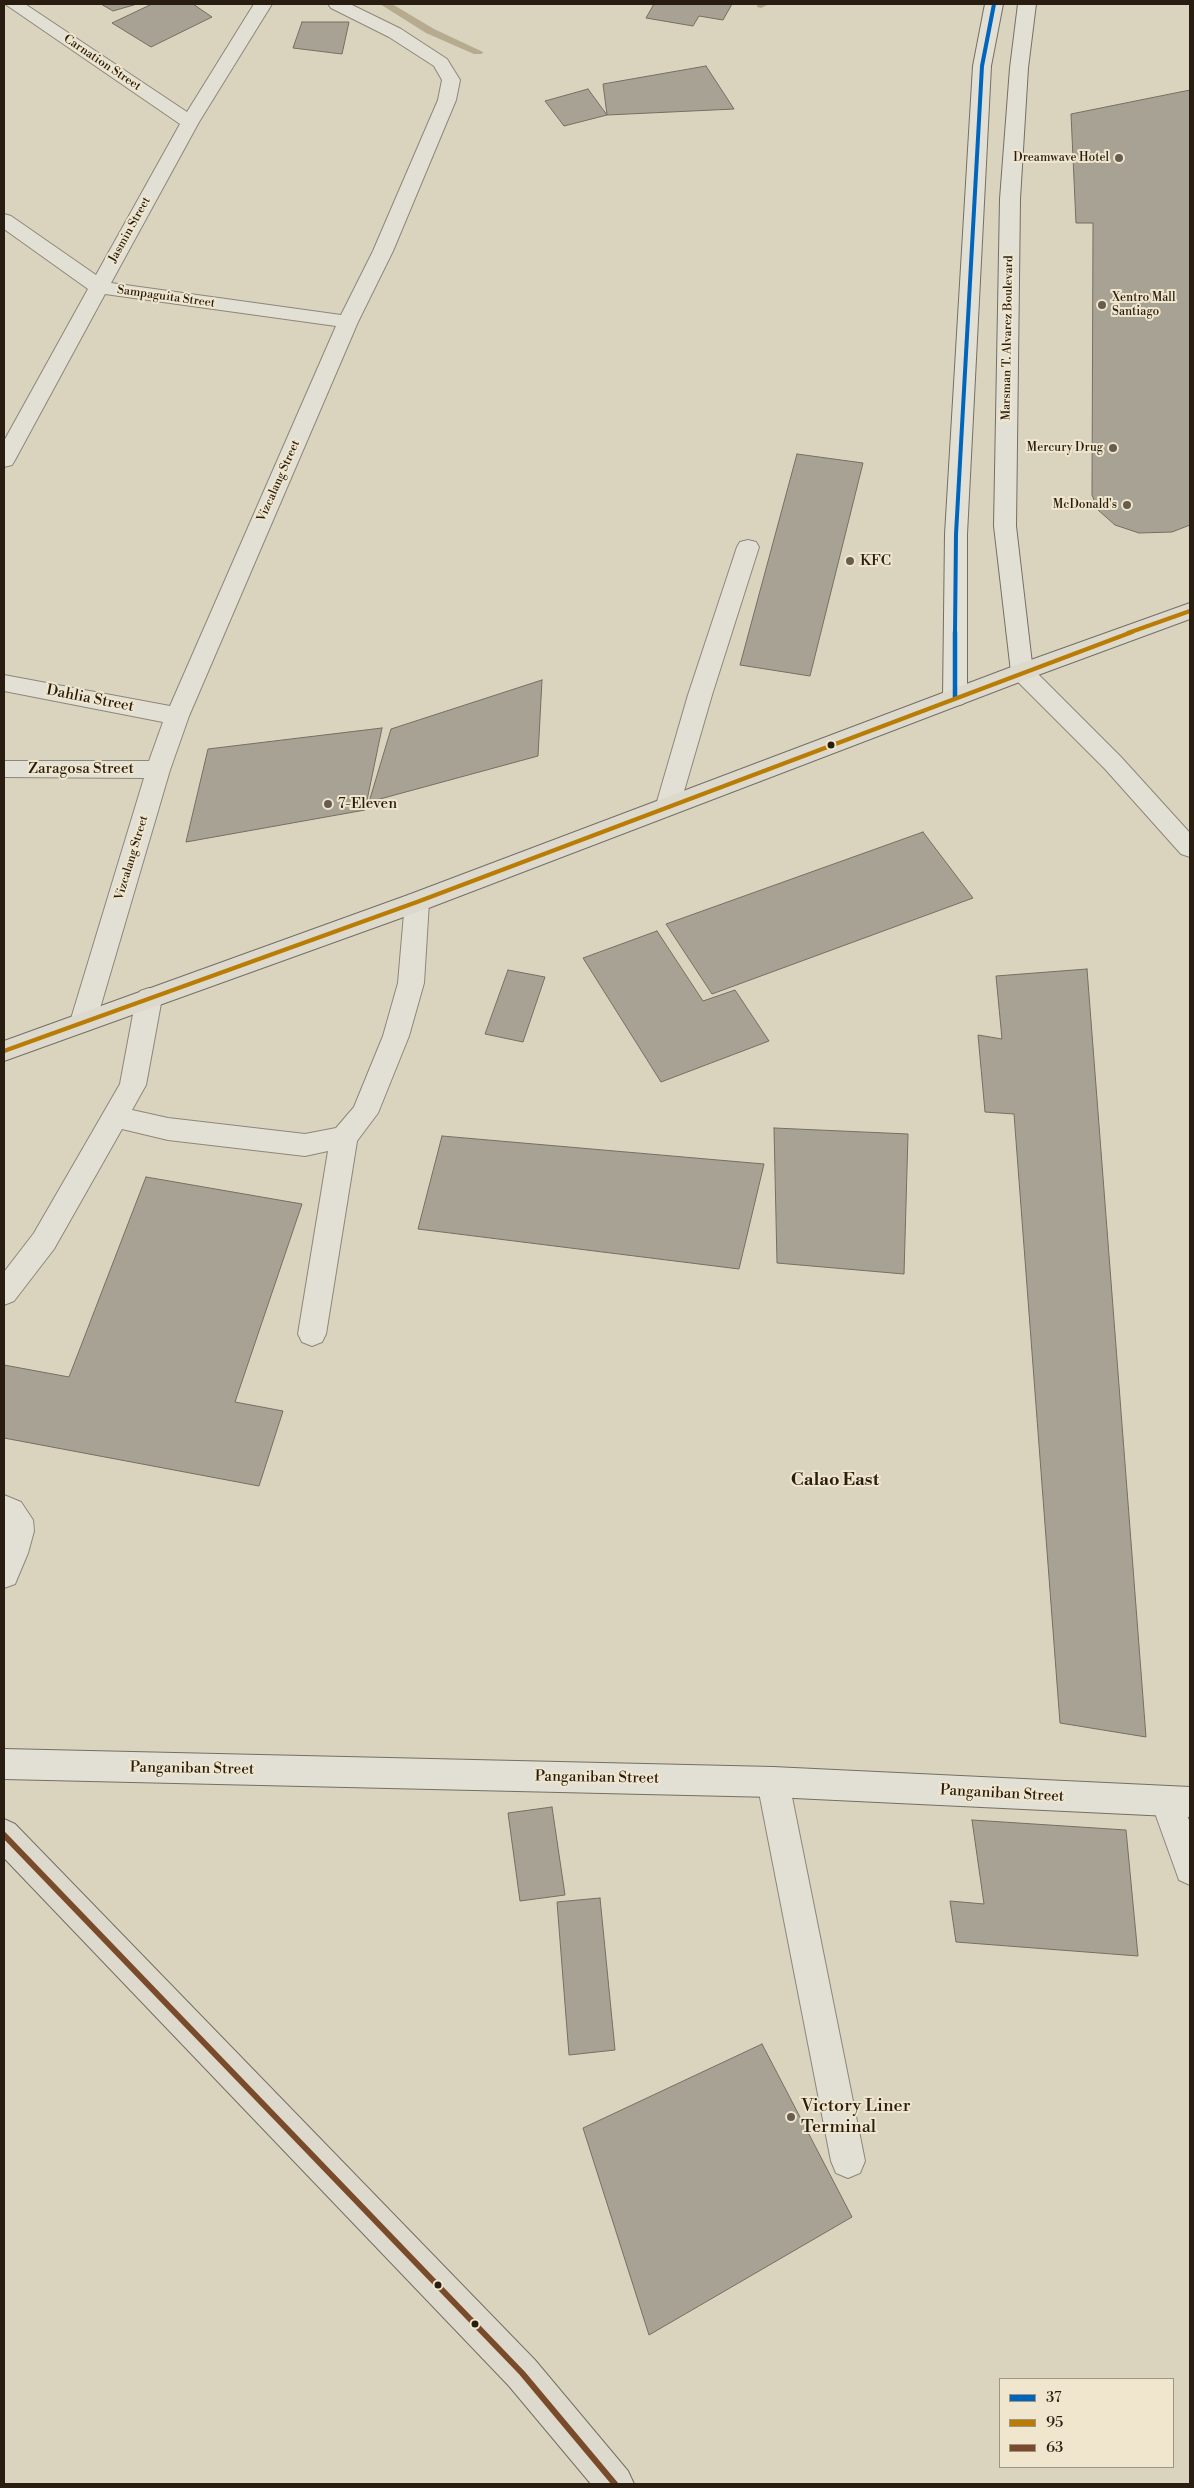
<!DOCTYPE html>
<style>
body{margin:0}
#map{position:relative;width:1194px;height:2488px;overflow:hidden;background:#dad3be;font-family:"Libre Bodoni",serif}
canvas{display:block}
.frame{position:absolute;inset:0;border:5px solid #291c11;pointer-events:none}
.legend{position:absolute;left:999px;top:2378px;width:175px;height:90px;box-sizing:border-box;background:#efe6cd;border:1px solid #a09582;margin:0;padding:6px 9px;list-style:none;font-size:15px;color:#291c11}
.legend li{display:flex;align-items:center;gap:10px;height:25px}
.legend b{width:25px;border:1px solid #a09582}
</style>
<div id="map">
<canvas width="1194" height="2488"></canvas>
<div class="frame"></div>
<ul class="legend">
<li><b style="height:6px;background:#0065bd"></b>37</li>
<li><b style="height:6px;background:#b97d05"></b>95</li>
<li><b style="height:6px;background:#7a4b2a"></b>63</li>
</ul>
</div>
<script>
const ctx = document.querySelector('canvas').getContext('2d');
ctx.lineJoin = 'round';
const poly = rows => new Path2D(rows.map(r => 'M' + r).join(''));
function paint(path, color) { ctx.fillStyle = color; ctx.fill(path, 'evenodd'); }
function stroke(path, color, width, dash) { ctx.strokeStyle = color; ctx.lineWidth = width; ctx.lineCap = dash ? 'butt' : 'round'; ctx.setLineDash(dash || []); ctx.stroke(path); }
function label(font, color, halo, rows, align = 'center') {
  ctx.font = font + ' "Libre Bodoni",serif'; ctx.lineWidth = 4; ctx.setLineDash([]); ctx.textBaseline = 'middle'; ctx.strokeStyle = halo; ctx.fillStyle = color; for (const [text, x, y, turn = 0] of rows) {
    ctx.save(); ctx.translate(x, y); ctx.rotate((+turn || 0) * Math.PI / 180); ctx.textAlign = isNaN(turn) ? turn : align; if (halo) ctx.strokeText(text, 0, 0); ctx.fillText(text, 0, 0); ctx.restore();
  }
}
const stream = poly([
 [380,4,392,4,434,29,483,52,482,54,474,54,426,33,380,4],
 [757,4,769,4,761,8,757,7,757,4]
]);
const building = poly([
 [101,4,137,4,113,11,101,4],
 [152,4,193,4,212,17,151,47,112,23,152,4],
 [654,4,732,4,723,20,699,16,693,26,646,18,654,4],
 [302,22,349,22,342,54,293,48,302,22],
 [706,66,734,109,607,115,603,84,706,66],
 [588,89,607,115,564,126,545,101,588,89],
 [1190,90,1190,525,1172,532,1139,533,1115,525,1098,510,1092,495,1093,223,1076,223,1071,114,1190,90],
 [797,454,863,463,810,676,740,665,797,454],
 [542,680,538,756,369,802,391,729,542,680],
 [382,728,365,810,186,842,208,749,382,728],
 [923,832,973,898,712,994,666,924,923,832],
 [657,931,703,1001,735,990,769,1041,661,1082,583,958,657,931],
 [1087,969,1146,1737,1060,1723,1014,1114,985,1112,978,1035,1002,1039,996,976,1087,969],
 [508,970,545,977,523,1042,485,1034,508,970],
 [774,1128,908,1134,904,1274,777,1263,774,1128],
 [442,1136,764,1164,739,1269,418,1229,442,1136],
 [146,1177,302,1204,235,1402,283,1411,259,1486,4,1438,4,1365,69,1377,146,1177],
 [552,1807,565,1895,520,1901,508,1813,552,1807],
 [972,1820,1126,1830,1138,1956,956,1942,950,1901,984,1904,972,1820],
 [600,1898,615,2050,569,2055,557,1902,600,1898],
 [762,2044,852,2217,649,2335,583,2128,762,2044]
]);
const lane = poly([
 [748,540,756,542,759,547,712,695,680,805,676,811,668,814,660,811,656,805,688,695,737,547,740,542,748,540],
 [1022,664,1030,666,1121,757,1190,833,1190,857,1181,854,1105,769,1014,678,1011,672,1014,666,1022,664],
 [417,893,426,895,429,902,424,983,409,1036,378,1113,357,1141,326,1334,322,1342,312,1346,302,1342,298,1334,328,1151,305,1156,168,1140,122,1129,54,1249,14,1301,4,1305,4,1272,34,1233,120,1084,136,998,140,991,149,988,158,991,162,998,146,1085,132,1110,168,1118,305,1134,336,1128,354,1107,383,1036,398,983,405,902,408,895,417,893],
 [4,1495,21,1502,33,1520,34,1531,28,1553,15,1584,4,1588,4,1495],
 [773,1767,784,1771,789,1782,865,2161,860,2173,848,2178,836,2173,831,2161,757,1782,762,1771,773,1767]
]);
const street = poly([
 [5,4,25,4,187,112,254,4,272,4,199,122,111,283,341,315,373,251,438,100,442,80,434,66,389,37,331,8,328,4,350,4,401,29,447,59,460,80,456,100,393,251,358,322,189,716,170,770,96,1022,92,1029,83,1032,74,1029,70,1022,144,778,4,777,4,761,149,761,163,722,4,691,4,675,170,706,336,326,105,294,15,460,12,465,4,467,4,441,88,289,4,229,4,214,11,216,96,275,180,124,5,4],
 [1167,1787,1178,1791,1190,1823,1190,1885,1179,1880,1151,1802,1156,1791,1167,1787]
]);
const secondary = poly([
 [985,4,1003,4,991,66,967,534,967,698,963,704,955,706,947,704,943,698,945,534,973,66,985,4],
 [1018,4,1036,4,1028,68,1020,199,1016,526,1033,672,1030,678,1022,680,1014,678,1011,672,994,526,1000,199,1010,68,1018,4],
 [4,1749,773,1767,1190,1787,1190,1817,773,1797,4,1779,4,1749]
]);
const primary = poly([
 [1190,603,1190,619,1030,678,426,909,4,1061,4,1041,408,895,1014,666,1190,603],
 [4,1819,15,1824,535,2360,628,2471,634,2484,591,2484,509,2386,4,1858,4,1819]
]);
const bus1Far1 = poly([
 [955,633,956,534,982,66,994,4]
]);
const bus1 = poly([
 [955,698,955,632]
]);
const bus2Far1 = poly([
 [1128,633,1190,611]
]);
const bus2 = poly([
 [4,1051,417,902,1132,632]
]);
const bus3 = poly([
 [4,1835,522,2373,615,2484]
]);
const markers = [
 [1119,158,5,"#675c4e"],
 [1102,305,5,"#675c4e"],
 [1113,448,5,"#675c4e"],
 [1127,505,5,"#675c4e"],
 [850,561,5,"#675c4e"],
 [831,745,4.5,"#291c11"],
 [328,804,5,"#675c4e"],
 [791,2117,5,"#675c4e"],
 [438,2285,4.5,"#291c11"],
 [475,2324,4.5,"#291c11"]
];
const farStreetnames = [
 ["Carnation Street",102,63,34],
 ["Jasmin Street",130,230,-61],
 ["Sampaguita Street",166,297,8],
 ["Marsman T. Alvarez Boulevard",1008,338,-89],
 ["Vizcalang Street",279,481,-66],
 ["Vizcalang Street",132,858,-73]
];
const farPoinames = [
 ["Dreamwave Hotel",1109,158],
 ["Xentro Mall",1112,298,"left"],
 ["Santiago",1112,312,"left"],
 ["Mercury Drug",1103,448],
 ["McDonald's",1117,505]
];
const poiNames = [
 ["KFC",860,561],
 ["7-Eleven",338,804]
];
const streetNames = [
 ["Dahlia Street",90,699,11],
 ["Zaragosa Street",81,769],
 ["Panganiban Street",192,1769,1],
 ["Panganiban Street",597,1778,1],
 ["Panganiban Street",1002,1794,3]
];
const quarterNames = [
 ["Calao East",835,1481]
];
const nearPoinames = [
 ["Victory Liner",801,2107],
 ["Terminal",801,2128]
];
paint(stream, '#b6aa8f');
paint(building, '#a8a294');
stroke(building, '#746f63', 1);
stroke(lane, '#8d877a', 2);
stroke(street, '#8d877a', 2);
stroke(secondary, '#746f63', 2);
stroke(primary, '#746f63', 2);
paint(lane, '#e2dfd4');
paint(street, '#e2dfd4');
paint(secondary, '#e2dfd4');
paint(primary, '#ddd9cc');
stroke(bus1Far1, '#0065bd', 4);
stroke(bus1, '#0065bd', 4.5);
stroke(bus2Far1, '#b97d05', 4);
stroke(bus2, '#b97d05', 4.5);
stroke(bus3, '#7a4b2a', 6);
for (const [x, y, r, color] of markers) { const dot = new Path2D(); dot.arc(x, y, r, 0, 2 * Math.PI); ctx.fillStyle = color; ctx.fill(dot); stroke(dot, '#efe6cd', 2); }
label('12px', '#291c11', '#efe6cd', farStreetnames);
label('12px', '#291c11', '#efe6cd', farPoinames, 'right');
label('15px', '#291c11', '#efe6cd', poiNames, 'left');
label('15px', '#291c11', '#efe6cd', streetNames);
label('bold 18px', '#291c11', '#efe6cd', quarterNames);
label('18px', '#291c11', '#efe6cd', nearPoinames, 'left');
</script>
